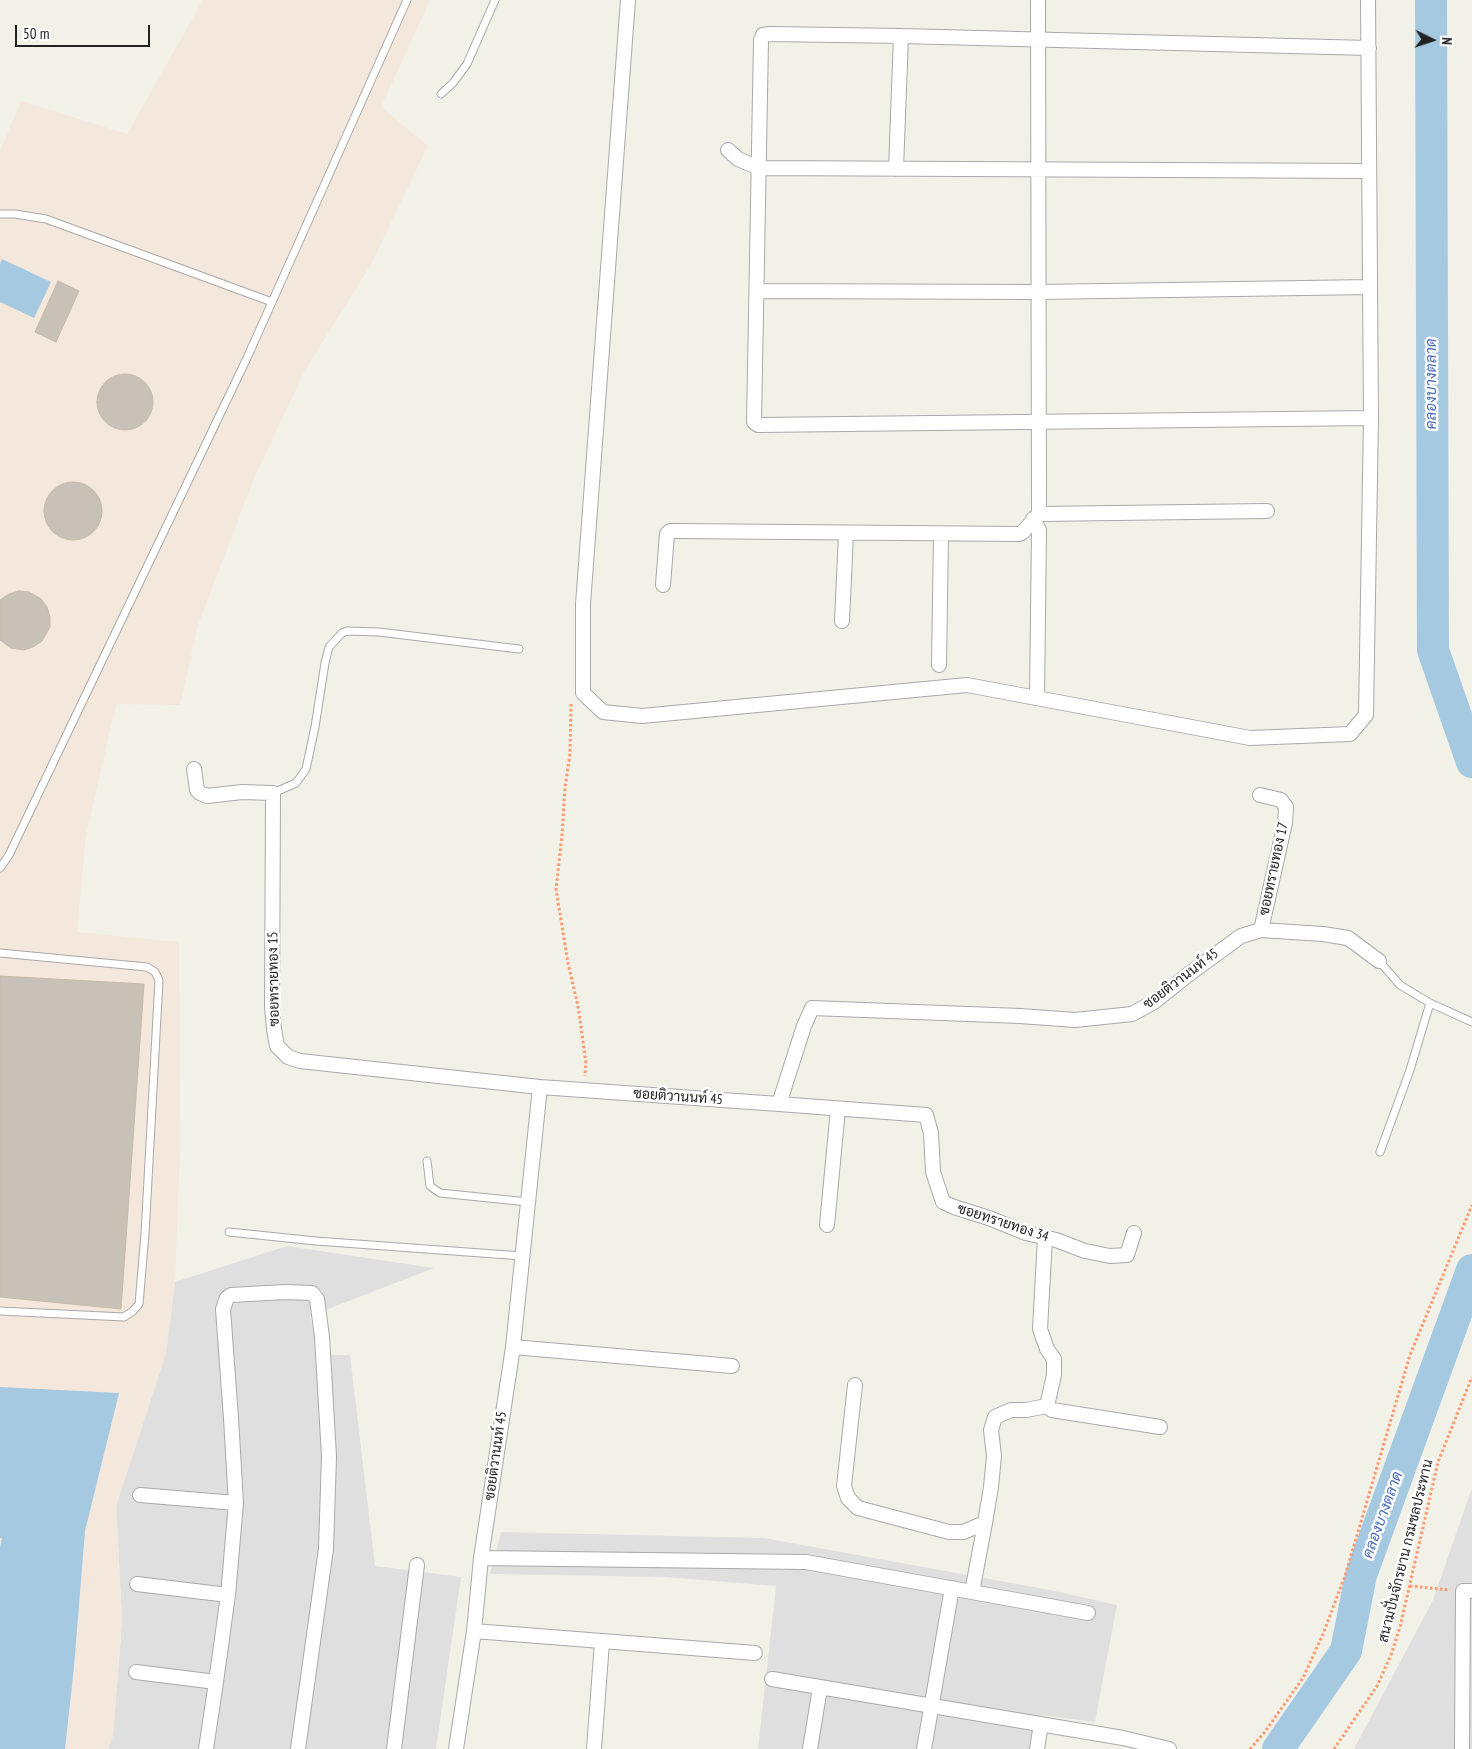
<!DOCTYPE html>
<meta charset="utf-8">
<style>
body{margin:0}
#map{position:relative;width:1472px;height:1749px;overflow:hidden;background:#f2f1e8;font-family:"PT Sans Narrow",sans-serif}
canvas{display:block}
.north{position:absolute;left:1407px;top:15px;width:50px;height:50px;-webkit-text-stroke:4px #fff;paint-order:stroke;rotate:94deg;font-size:14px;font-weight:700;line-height:20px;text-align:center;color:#222}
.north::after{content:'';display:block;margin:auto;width:18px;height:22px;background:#222;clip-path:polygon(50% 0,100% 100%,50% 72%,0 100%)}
.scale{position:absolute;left:15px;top:25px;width:135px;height:22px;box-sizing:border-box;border:2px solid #222;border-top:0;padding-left:6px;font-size:15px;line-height:18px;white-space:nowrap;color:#222;-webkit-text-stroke:4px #fff;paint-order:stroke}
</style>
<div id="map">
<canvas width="1472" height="1749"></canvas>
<div class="north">N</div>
<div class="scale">50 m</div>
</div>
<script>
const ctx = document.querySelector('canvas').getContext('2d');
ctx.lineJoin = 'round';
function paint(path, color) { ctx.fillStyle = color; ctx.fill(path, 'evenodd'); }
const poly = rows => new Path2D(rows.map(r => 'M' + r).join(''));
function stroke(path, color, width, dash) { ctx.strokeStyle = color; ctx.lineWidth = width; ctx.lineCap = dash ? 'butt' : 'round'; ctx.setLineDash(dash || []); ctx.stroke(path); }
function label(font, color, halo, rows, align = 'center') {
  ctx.font = font + ' "PT Sans Narrow",Sarabun,sans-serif'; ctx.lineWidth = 5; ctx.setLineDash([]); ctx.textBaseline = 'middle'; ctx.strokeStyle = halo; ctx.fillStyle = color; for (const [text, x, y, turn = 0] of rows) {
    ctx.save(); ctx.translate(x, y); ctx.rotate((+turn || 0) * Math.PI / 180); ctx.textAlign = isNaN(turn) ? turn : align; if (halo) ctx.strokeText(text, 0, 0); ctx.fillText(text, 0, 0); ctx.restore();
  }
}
const residential = poly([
 [287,1246,434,1268,310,1316,319,1355,350,1355,375,1566,461,1577,436,1749,108,1749,113,1735,122,1621,116,1506,166,1353,175,1282],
 [1472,1488,1472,1749,1354,1749,1433,1600],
 [501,1532,764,1538,1050,1590,1117,1605,1095,1722,1041,1715,1036,1749,758,1749,776,1586,665,1577,490,1574]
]);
const military = poly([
 [203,0,430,0,381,107,428,146,370,266,305,370,255,476,198,625,180,705,116,704,86,836,77,932,179,942,180,1151,175,1282,166,1353,116,1506,122,1621,113,1735,108,1749,0,1749,0,151,21,101,127,134]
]);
const water = poly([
 [2,259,51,282,34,318,0,302,0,264],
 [0,1387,119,1393,85,1531,74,1667,65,1749,0,1749,0,1548,2,1538,0,1538]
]);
const river = poly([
 [1431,0,1433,650,1472,762],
 [1278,1749,1346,1651,1361,1575,1472,1270]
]);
const building = poly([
 [58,281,79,291,56,342,35,332,58,281],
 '97 402a28 28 0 1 1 56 0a28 28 0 1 1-56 0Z',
 '44 511a29 29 0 1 1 58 0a29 29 0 1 1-58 0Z',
 [19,591,29,592,41,599,47,607,50,617,50,627,42,641,33,647,24,650,11,648,0,640,0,600,9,594,19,591],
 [0,976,144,984,121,1309,0,1297,0,976]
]);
const path = poly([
 [571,704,570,754,565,788,562,835,556,889,568,963,578,1006,586,1063,585,1076],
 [1410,1586,1450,1590],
 [1250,1749,1264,1733,1303,1678,1323,1634,1345,1576,1410,1355,1472,1205],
 [1334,1749,1377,1686,1391,1655,1400,1627,1438,1462,1472,1377]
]);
const lane = poly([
 [441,94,453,83,467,64,495,0],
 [0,214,15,214,46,219,272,302],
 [273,793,296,783,306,769,315,727,325,663,329,647,342,633,347,631,379,632,519,649],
 [0,868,9,855,247,358,407,0],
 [0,953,147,967,155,972,159,980,145,1234,139,1304,133,1311,124,1317,0,1311],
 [1379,961,1400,985,1430,1003,1472,1022],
 [1380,1152,1410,1070,1430,1003],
 [427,1161,430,1186,440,1193,528,1202],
 [229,1232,316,1241,522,1256]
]);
const street = poly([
 [628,0,583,604,583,693,603,712,642,716,967,685,1250,738,1350,734,1366,715,1371,418,1368,0],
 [1038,0,1039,514],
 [1369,48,901,36,769,34,763,35,761,40,754,422,758,425,1371,418],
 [728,150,738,159,759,168,1369,171],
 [896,169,901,36],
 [757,291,1038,292,1370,287],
 [1033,519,1039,530,1037,698],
 [663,585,667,534,670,531,676,531,1019,534,1023,532,1039,514,1267,511],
 [842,621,846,533],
 [939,665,941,535],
 [194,769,197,790,200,793,207,796,242,792,273,793,272,1006,274,1029,277,1046,288,1057,300,1061,540,1087],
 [1260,795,1281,800,1286,807,1285,823,1261,930],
 [779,1104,926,1115,931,1133,933,1172,943,1202,954,1207,989,1218,1026,1233,1056,1240,1085,1251,1110,1256,1127,1255,1134,1233],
 [827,1225,838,1109],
 [1045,1238,1040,1329,1047,1349,1054,1359,1054,1375,1047,1406],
 [513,1347,732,1366],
 [855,1385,844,1486,848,1498,858,1508,949,1532,963,1532,985,1523],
 [140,1495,236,1503],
 [481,1558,806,1562,1088,1613],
 [137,1584,228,1595],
 [972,1592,985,1523,991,1487,994,1456,991,1430,995,1417,1011,1410,1026,1410,1047,1406,1052,1410,1160,1427],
 [474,1631,755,1653],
 [136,1672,216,1682,206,1749],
 [772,1679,1123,1738,1169,1749],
 [216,1682,228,1595,236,1503,231,1418,223,1309,227,1298,231,1295,285,1292,312,1293,317,1299,322,1337,329,1456,326,1549,298,1749],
 [394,1749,417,1565],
 [456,1749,474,1631,481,1558,513,1347,540,1087,779,1104,804,1026,812,1008,1020,1016,1075,1020,1132,1014,1154,1002,1189,974,1241,936,1261,930,1323,934,1348,938,1379,961],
 [594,1749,602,1642],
 [810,1749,820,1688],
 [924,1749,952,1588],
 [1037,1749,1041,1724],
 [1462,1749,1463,1591,1472,1591]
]);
const streetNames = [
 ["ซอยทรายทอง 17",1274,869,-78],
 ["ซอยทรายทอง 15",274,979,-91],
 ["ซอยติวานนท์ 45",1181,979,-37],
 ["ซอยติวานนท์ 45",678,1097,4],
 ["ซอยทรายทอง 34",1003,1223,18],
 ["ซอยติวานนท์ 45",496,1456,-82],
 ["สนามปั่นจักรยาน กรมชลประทาน",1406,1551,-76]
];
const waterNames = [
 ["คลองบางตลาด",1432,384,-90],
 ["คลองบางตลาด",1383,1515,-70]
];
paint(residential, '#e0dfdf');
paint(military, '#f4e7db');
paint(water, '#a6c9e2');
stroke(river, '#a6c9e2', 32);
paint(building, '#c8c1b7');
stroke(building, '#c5bba9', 1);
stroke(lane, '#a9a9a9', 9);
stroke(street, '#a9a9a9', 16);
stroke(path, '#ff976c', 3, [2.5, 2.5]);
stroke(lane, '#fff', 7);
stroke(street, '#fff', 14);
label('14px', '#222', '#fff', streetNames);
label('italic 15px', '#476ab9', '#fff', waterNames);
</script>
